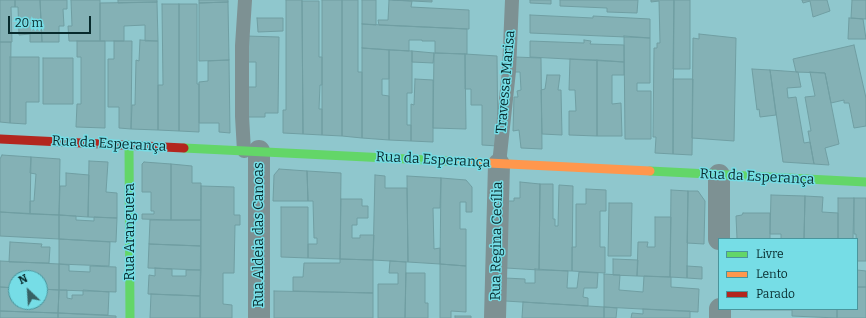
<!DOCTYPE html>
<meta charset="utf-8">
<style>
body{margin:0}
#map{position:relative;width:866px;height:318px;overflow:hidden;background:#8fc7cd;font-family:Bitter,serif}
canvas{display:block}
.legend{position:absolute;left:718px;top:238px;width:140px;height:72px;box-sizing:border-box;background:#76dde6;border:1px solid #4a959c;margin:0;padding:5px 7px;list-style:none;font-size:12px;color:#072a2c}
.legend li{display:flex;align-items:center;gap:8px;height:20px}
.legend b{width:20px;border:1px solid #4a959c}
.north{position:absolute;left:8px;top:270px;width:40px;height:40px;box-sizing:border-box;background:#76dde6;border:1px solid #4a959c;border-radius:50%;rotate:335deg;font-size:11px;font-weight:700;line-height:16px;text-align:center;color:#072a2c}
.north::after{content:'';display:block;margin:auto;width:14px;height:18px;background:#376164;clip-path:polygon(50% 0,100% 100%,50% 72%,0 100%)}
.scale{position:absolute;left:8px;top:16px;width:83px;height:18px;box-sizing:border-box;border:2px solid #072a2c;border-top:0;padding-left:5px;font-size:12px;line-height:14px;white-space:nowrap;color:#072a2c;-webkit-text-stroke:3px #76dde6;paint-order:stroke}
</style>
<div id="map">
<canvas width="866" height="318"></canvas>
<ul class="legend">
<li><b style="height:5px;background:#63d668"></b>Livre</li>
<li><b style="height:5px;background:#ff974d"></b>Lento</li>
<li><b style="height:5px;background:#b3261e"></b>Parado</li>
</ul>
<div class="north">N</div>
<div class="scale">20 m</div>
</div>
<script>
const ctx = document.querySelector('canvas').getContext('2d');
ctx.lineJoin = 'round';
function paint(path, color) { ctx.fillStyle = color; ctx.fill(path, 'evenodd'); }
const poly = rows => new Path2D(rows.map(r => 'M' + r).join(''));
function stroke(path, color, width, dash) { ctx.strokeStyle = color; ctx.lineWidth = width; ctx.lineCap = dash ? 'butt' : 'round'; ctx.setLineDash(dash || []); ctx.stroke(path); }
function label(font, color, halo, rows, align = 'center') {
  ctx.font = font + ' Bitter,serif'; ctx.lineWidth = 3; ctx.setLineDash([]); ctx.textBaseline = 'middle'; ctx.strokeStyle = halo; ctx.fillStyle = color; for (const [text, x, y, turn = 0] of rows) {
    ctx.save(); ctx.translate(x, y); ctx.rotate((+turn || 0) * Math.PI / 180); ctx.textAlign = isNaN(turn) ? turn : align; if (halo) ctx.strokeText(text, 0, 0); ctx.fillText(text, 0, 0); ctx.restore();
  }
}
const building = poly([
 [0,0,15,0,15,7,11,7,12,42,0,42,0,0],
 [15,0,40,0,42,42,30,42,30,34,19,35,18,7,15,7,15,0],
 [40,0,67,0,67,9,63,9,64,26,59,26,59,42,42,42,40,0],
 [71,0,100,0,100,41,69,41,68,26,72,26,71,0],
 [118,0,157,0,157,2,118,3,118,0],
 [199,0,228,0,228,2,199,3,199,0],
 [286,0,302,0,303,134,283,133,283,110,286,110,286,0],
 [322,0,342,0,342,136,322,135,322,0],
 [342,0,358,0,358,72,362,72,362,138,342,136,342,0],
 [362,0,376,0,376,25,362,24,362,0],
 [389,0,412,1,411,7,469,10,469,29,379,25,378,20,388,20,389,0],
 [393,0,432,0,432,2,393,0],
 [530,0,551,0,551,4,530,3,530,0],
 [560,0,638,0,637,13,607,12,607,8,560,6,560,0],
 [651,0,674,0,673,154,655,153,656,137,653,137,654,48,657,48,657,43,660,43,659,1,651,2,651,0],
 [674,0,690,0,690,69,673,69,674,0],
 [802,0,827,0,830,11,813,17,810,1,803,3,802,0],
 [852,0,866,0,866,19,851,18,852,0],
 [302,1,319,1,319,57,322,57,322,85,320,85,319,109,322,109,322,135,303,134,302,1],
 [157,2,158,41,145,41,145,25,124,26,124,41,100,41,100,3,157,2],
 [228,2,229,60,199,61,199,3,228,2],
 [162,4,179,4,179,131,158,130,158,85,163,85,162,4],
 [179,4,197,4,197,84,199,84,199,132,179,131,179,4],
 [530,15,593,18,593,16,650,19,650,38,530,33,530,15],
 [257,18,283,18,283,31,258,32,257,18],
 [849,18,863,19,866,39,848,39,849,18],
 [362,24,467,29,467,54,435,53,435,41,422,41,422,40,409,40,409,51,362,48,362,24],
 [699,34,736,38,734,141,692,138,693,38,699,39,699,34],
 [246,36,279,37,278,113,265,113,265,117,246,117,246,87,256,87,256,62,246,62,246,36],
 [624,36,650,38,650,83,637,83,637,91,651,91,651,139,625,139,624,36],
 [140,40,158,41,158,130,131,129,132,105,135,105,136,60,139,61,140,40],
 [584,40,591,41,590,44,624,45,624,62,530,57,530,41,584,43,584,40],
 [77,41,105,41,105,128,76,127,77,104,81,104,81,57,77,57,77,41],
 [114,41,132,41,131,129,119,128,119,107,108,107,108,59,114,59,114,41],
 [0,42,11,42,10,123,0,122,0,42],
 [854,45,866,98,866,126,854,128,849,103,844,103,844,100,831,103,825,73,796,72,793,59,854,45],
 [362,48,389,50,389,79,382,79,382,95,389,96,389,140,362,138,362,48],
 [389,50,412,51,412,93,407,93,407,125,411,125,411,141,389,140,389,50],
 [412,51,434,53,433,63,412,62,412,51],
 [434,53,465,54,466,129,433,128,434,53],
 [465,54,497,56,498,146,482,145,482,105,471,105,471,89,465,89,465,54],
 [10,57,39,57,39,102,26,102,26,124,10,123,10,57],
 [515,57,541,58,542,149,521,148,519,130,513,131,514,97,518,97,517,91,521,90,520,72,515,72,515,57],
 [43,58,73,58,73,104,43,104,43,58],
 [570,59,597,60,597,136,569,135,569,111,576,111,575,90,569,90,570,59],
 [229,60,230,133,219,132,219,123,199,123,199,82,208,81,208,61,229,60],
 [597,60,624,62,624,75,612,75,612,104,621,103,622,136,597,136,597,60],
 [752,69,770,70,776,115,760,117,759,109,757,110,752,69],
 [770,70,798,72,801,87,787,88,788,98,796,97,804,143,810,142,814,164,783,162,770,70],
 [810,72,825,73,839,144,825,148,829,165,814,164,808,131,811,131,805,97,815,96,810,72],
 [547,75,560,75,558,90,561,90,562,135,542,134,541,90,545,89,547,75],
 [415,79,433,80,433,142,411,141,411,104,414,105,415,79],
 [673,79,693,79,692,155,673,154,673,79],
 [2,155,31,157,30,214,0,212,0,159,2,155],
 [31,157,60,159,59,215,30,214,30,201,34,201,36,174,30,173,31,157],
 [89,161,108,162,106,192,117,193,117,218,88,217,89,161],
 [144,162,171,164,171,220,142,219,142,214,154,214,154,211,151,211,151,192,142,192,142,164,144,162],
 [171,164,192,166,192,183,201,183,201,220,171,220,171,164],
 [279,169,307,171,308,201,273,201,274,175,279,169],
 [307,171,341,173,340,259,308,258,308,244,317,244,317,238,314,238,313,201,308,201,307,171],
 [66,173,89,175,88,217,59,215,60,186,66,186,66,173],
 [375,175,385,176,385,188,407,188,408,262,373,260,375,175],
 [407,176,441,178,440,208,433,208,434,249,440,248,440,264,408,262,407,176],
 [441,178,466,180,472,187,472,212,466,212,466,202,460,202,460,229,466,229,466,266,440,264,441,178],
 [520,182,540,184,539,270,506,268,507,201,514,201,514,198,520,198,520,182],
 [540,184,553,184,553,219,555,219,555,226,558,226,559,185,573,186,572,271,539,270,540,184],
 [201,186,234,187,234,215,240,215,240,225,235,225,234,273,223,273,223,304,232,305,232,318,200,318,201,186],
 [586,189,606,190,606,211,600,211,600,247,605,247,605,273,572,271,572,247,576,247,576,204,586,204,586,189],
 [671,190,688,191,687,278,670,277,671,190],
 [688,191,698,191,705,201,704,244,687,243,688,191],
 [771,195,805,196,804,239,781,239,781,234,770,234,771,195],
 [805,196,823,197,822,212,838,213,838,239,804,239,805,196],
 [838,198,854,198,853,239,838,239,838,198],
 [854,198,866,198,866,261,857,261,856,234,854,234,854,198],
 [341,199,362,199,362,206,368,206,368,218,357,218,357,225,352,225,352,238,360,238,360,235,374,235,373,260,340,259,341,199],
 [609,203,632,203,631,256,608,256,609,203],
 [281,207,308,207,308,258,281,257,281,207],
 [0,212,59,215,59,239,0,236,0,212],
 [743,213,770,213,770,239,737,239,736,216,742,215,743,213],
 [59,215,76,216,76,220,94,221,94,217,117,218,116,242,59,239,59,215],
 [655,217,671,217,670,277,637,276,638,242,648,242,647,247,655,247,655,217],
 [150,220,201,220,201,246,149,244,150,220],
 [59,239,110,242,109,266,59,264,59,239],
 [10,242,42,244,41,247,50,247,49,263,9,262,10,242],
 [149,244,201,246,201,270,148,268,149,244],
 [340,259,373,260,373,293,293,291,293,277,303,277,304,263,340,263,340,259],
 [613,259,638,260,637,276,613,275,613,259],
 [0,261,59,264,59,290,40,289,40,278,16,278,16,288,0,287,0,261],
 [390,261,406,262,405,318,378,318,378,284,398,284,398,273,389,273,390,261],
 [59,264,69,265,69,271,90,272,90,266,116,267,116,292,59,290,59,264],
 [440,264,466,266,466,312,451,311,451,318,440,318,440,264],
 [687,266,702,267,702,279,687,278,687,266],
 [155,268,172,269,172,276,186,276,186,270,201,270,200,296,148,294,149,275,155,276,155,268],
 [535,269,568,271,567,288,577,288,579,272,598,273,597,288,584,288,583,297,588,298,588,306,505,301,505,278,525,279,525,283,535,283,535,269],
 [857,270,866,271,866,287,857,287,857,270],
 [406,273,425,273,425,303,428,303,428,318,405,318,406,273],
 [604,274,620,275,619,290,643,292,644,276,671,277,671,287,699,289,698,312,604,307,604,274],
 [0,287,16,288,16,302,40,302,40,289,59,290,58,313,0,311,0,287],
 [857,287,866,287,866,318,837,318,837,309,857,309,857,287],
 [59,290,67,290,67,298,72,299,72,295,83,295,83,290,109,292,108,315,58,313,59,290],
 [274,291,373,293,373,318,274,318,274,291],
 [151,294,200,296,200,318,150,318,151,294],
 [523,302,604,307,604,318,522,318,523,302],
 [604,307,617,308,616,318,604,318,604,307],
 [643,309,690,311,690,318,631,318,632,313,643,314,643,309],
 [750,309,837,309,837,318,792,316,792,310,750,310,750,309],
 [0,311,58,313,58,318,0,318,0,311],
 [58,313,116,316,116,318,58,318,58,313],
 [455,316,471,316,471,318,455,318,455,316]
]);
const lane = poly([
 [244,151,242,116,242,46,245,0],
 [499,164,509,71,512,0]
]);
const street = poly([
 [719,175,719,239],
 [720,309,720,318],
 [259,318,259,151],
 [495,318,499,164]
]);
const fast = poly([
 [129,145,130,318],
 [184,148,448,161],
 [650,171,866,182]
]);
const slow = poly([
 [448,161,650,171]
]);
const jam = poly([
 [0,139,184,148]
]);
const streetNames = [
 ["Travessa Marisa",506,82,-85],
 ["Rua da Esperança",109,144,3],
 ["Rua da Esperança",433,160,3],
 ["Rua da Esperança",757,177,3],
 ["Rua Aranguera",130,232,-90],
 ["Rua Aldeia das Canoas",259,235,-90],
 ["Rua Regina Cecília",497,241,-89]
];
paint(building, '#84b1b5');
stroke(building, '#709ea2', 1);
stroke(lane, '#7d9193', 14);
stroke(street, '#7d9193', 22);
stroke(fast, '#63d668', 9);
stroke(slow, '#ff974d', 9);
stroke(jam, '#b3261e', 9);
label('14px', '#072a2c', '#76dde6', streetNames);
</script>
